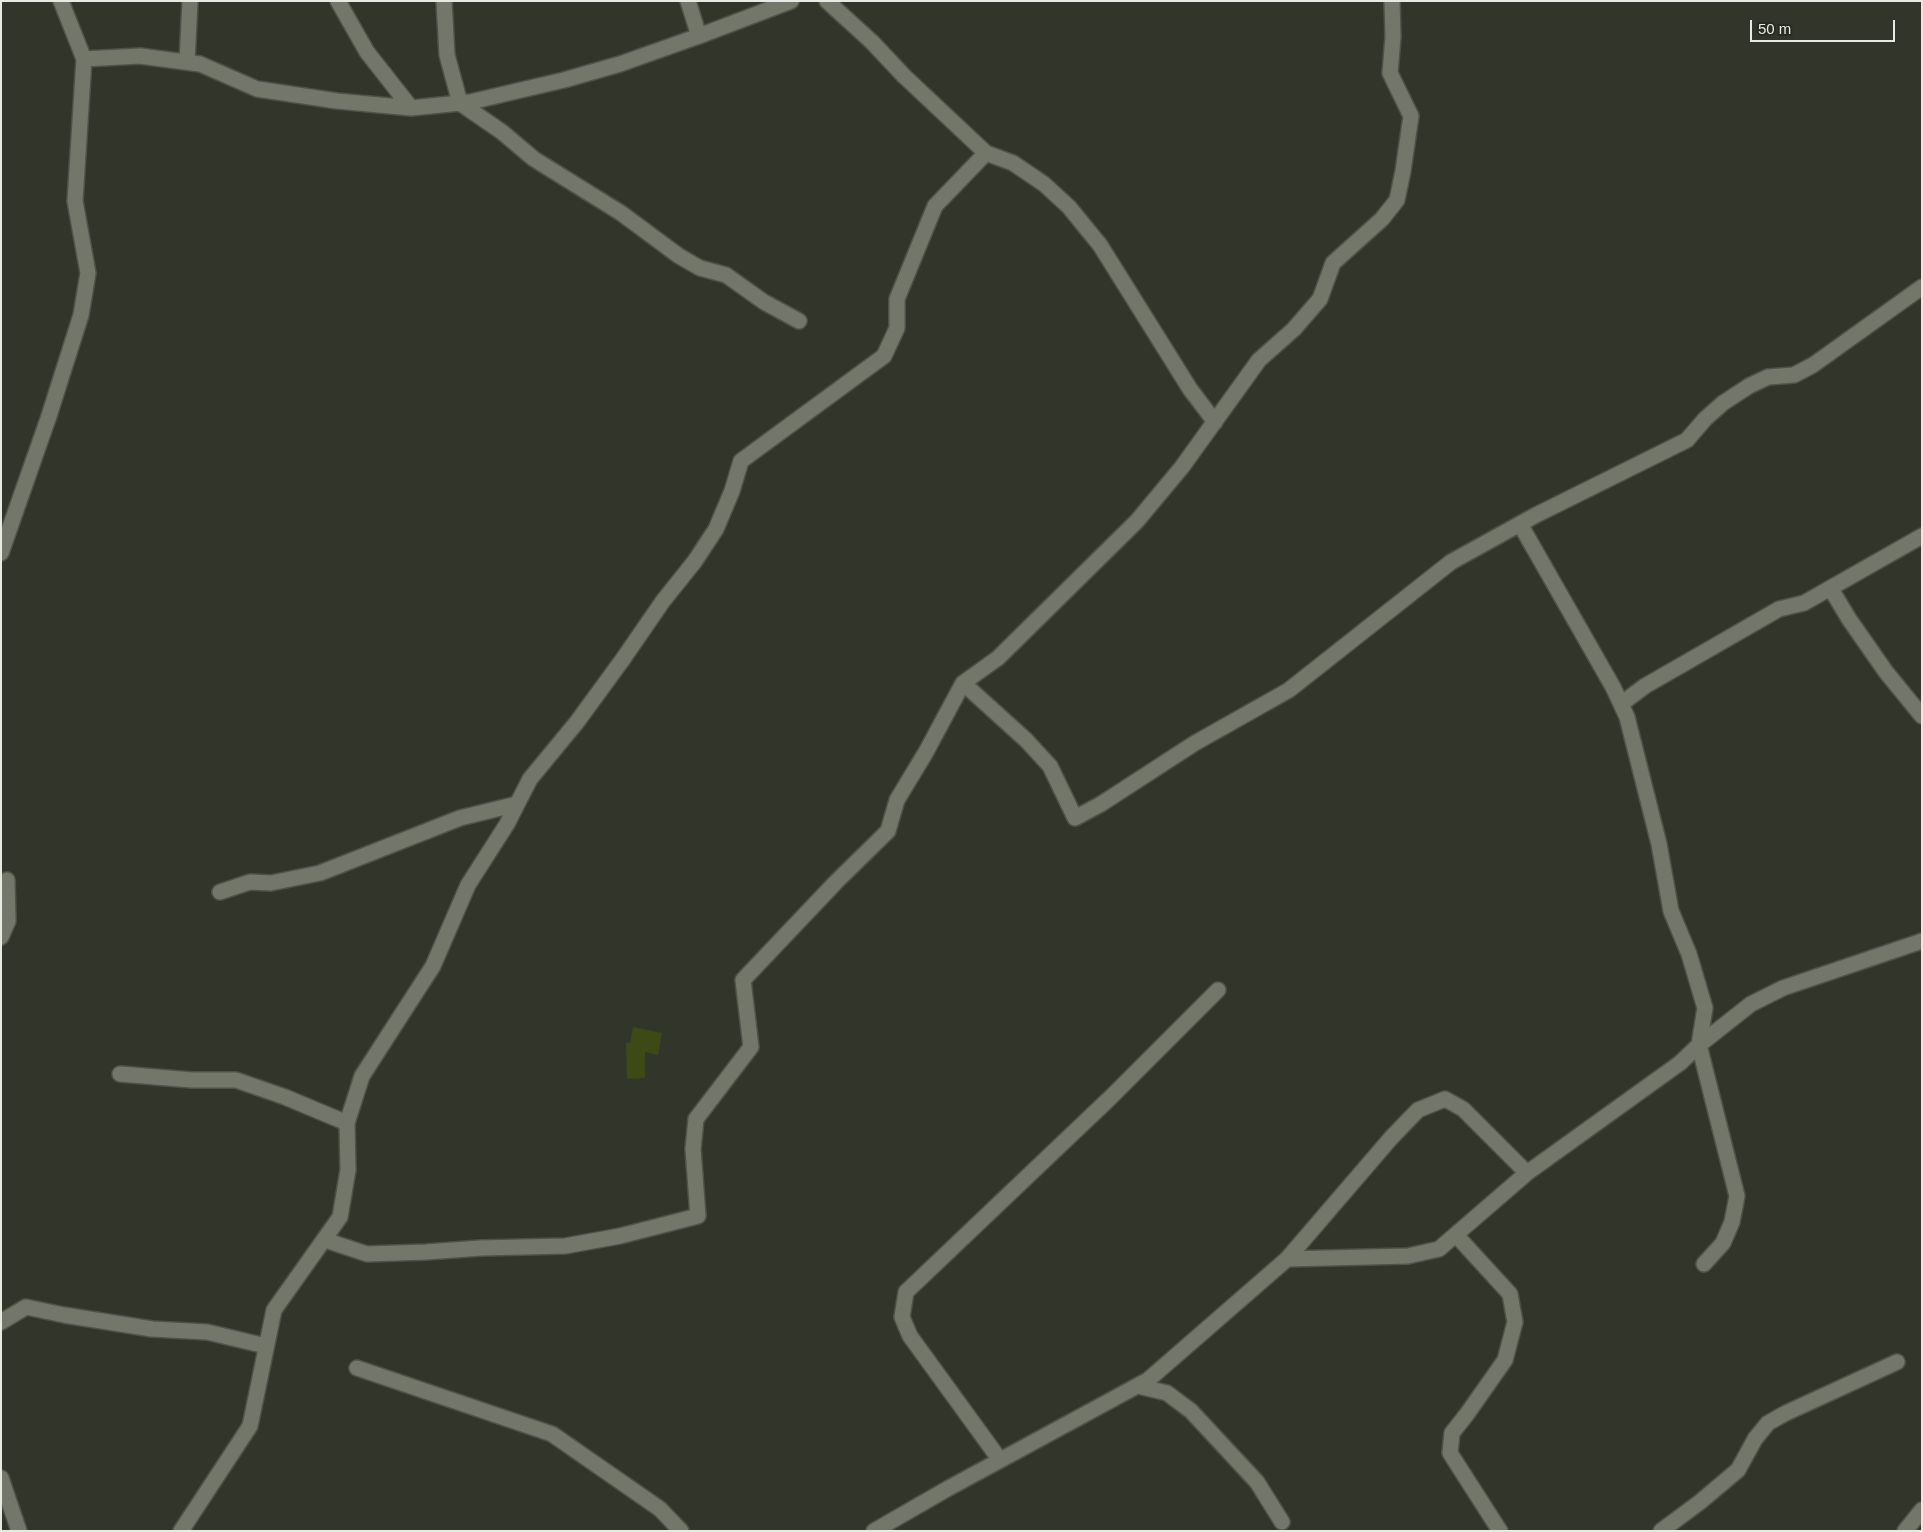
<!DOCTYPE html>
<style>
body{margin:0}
#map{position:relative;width:1923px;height:1532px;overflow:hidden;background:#32352a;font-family:Helvetica,sans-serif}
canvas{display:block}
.frame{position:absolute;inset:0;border:2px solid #e7e9e2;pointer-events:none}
.scale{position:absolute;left:1750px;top:20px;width:145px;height:22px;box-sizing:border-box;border:2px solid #e7e9e2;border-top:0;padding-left:6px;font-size:15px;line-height:18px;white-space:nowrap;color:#e7e9e2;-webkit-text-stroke:4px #282b20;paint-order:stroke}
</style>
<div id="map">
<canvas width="1923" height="1532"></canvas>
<div class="frame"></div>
<div class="scale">50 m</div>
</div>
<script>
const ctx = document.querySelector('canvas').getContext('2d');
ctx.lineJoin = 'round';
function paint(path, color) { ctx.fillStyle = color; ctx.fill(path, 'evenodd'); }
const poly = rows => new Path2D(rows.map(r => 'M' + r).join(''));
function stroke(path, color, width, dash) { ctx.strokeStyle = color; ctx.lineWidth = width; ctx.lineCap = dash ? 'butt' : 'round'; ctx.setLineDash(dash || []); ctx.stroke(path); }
const building = poly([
 [633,1027,662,1033,658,1055,645,1052,645,1078,627,1079,626,1043,630,1043]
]);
const minor = poly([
 [338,1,367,52,411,108],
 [444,1,447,55,460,103,502,132,534,159,621,213,679,256,700,268,726,275,764,302,799,321],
 [688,1,699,36],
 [827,1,872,42,904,76,986,153,1013,163,1044,184,1069,207,1100,245,1190,389,1215,422],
 [84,59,140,56,200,64,257,89,337,101,411,108,470,102,564,80,620,64,699,36,791,1],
 [187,62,190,1],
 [1,553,49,416,81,315,88,273,75,201,84,59,61,1],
 [1831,589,1849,619,1886,672,1922,716],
 [963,683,1026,740,1050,766,1075,818,1101,804,1195,743,1289,690,1451,562,1536,515,1687,440,1705,419,1723,403,1749,386,1768,377,1794,375,1813,365,1922,287],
 [1621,704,1645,686,1779,609,1804,603,1922,536],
 [220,892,250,882,271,883,320,873,460,818,517,804],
 [1,937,8,921,7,880],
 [120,1074,192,1080,236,1080,285,1097,347,1123],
 [1456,1235,1510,1294,1515,1322,1505,1360,1467,1414,1452,1433,1450,1453,1500,1531],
 [325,1240,367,1254,426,1252,481,1248,565,1246,620,1236,698,1216,693,1149,696,1119,751,1047,743,980,836,882,888,831,897,800,926,752,963,683,998,658,1137,521,1182,467,1259,360,1294,329,1320,299,1333,263,1382,219,1397,200,1403,171,1411,116,1390,73,1393,37,1392,1],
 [1287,1259,1391,1138,1418,1110,1445,1099,1463,1109,1527,1173],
 [1704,1264,1723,1243,1732,1222,1737,1196,1699,1045,1751,1004,1783,988,1922,941],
 [1,1322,26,1307,64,1315,152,1329,207,1332,266,1346],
 [357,1368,552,1434,660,1509,681,1531],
 [1138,1386,1167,1393,1191,1411,1257,1482,1282,1522],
 [1000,1460,910,1336,902,1317,906,1292,1111,1097,1218,990],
 [1,1478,19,1531],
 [181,1531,250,1426,274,1310,340,1217,348,1170,347,1123,362,1076,433,966,468,885,507,824,530,779,577,722,623,659,663,601,695,561,716,529,732,491,741,461,884,356,897,328,897,299,935,206,986,153],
 [874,1531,947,1489,1148,1380,1287,1259,1408,1256,1439,1249,1527,1173,1680,1063,1699,1045,1705,1008,1689,954,1671,911,1659,844,1627,717,1613,687,1520,524],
 [1661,1531,1700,1502,1738,1470,1755,1439,1768,1423,1786,1413,1897,1362],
 [1905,1531,1922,1510]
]);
paint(building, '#3e4a15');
stroke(minor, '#4f5248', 18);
stroke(minor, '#73776a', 15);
</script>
